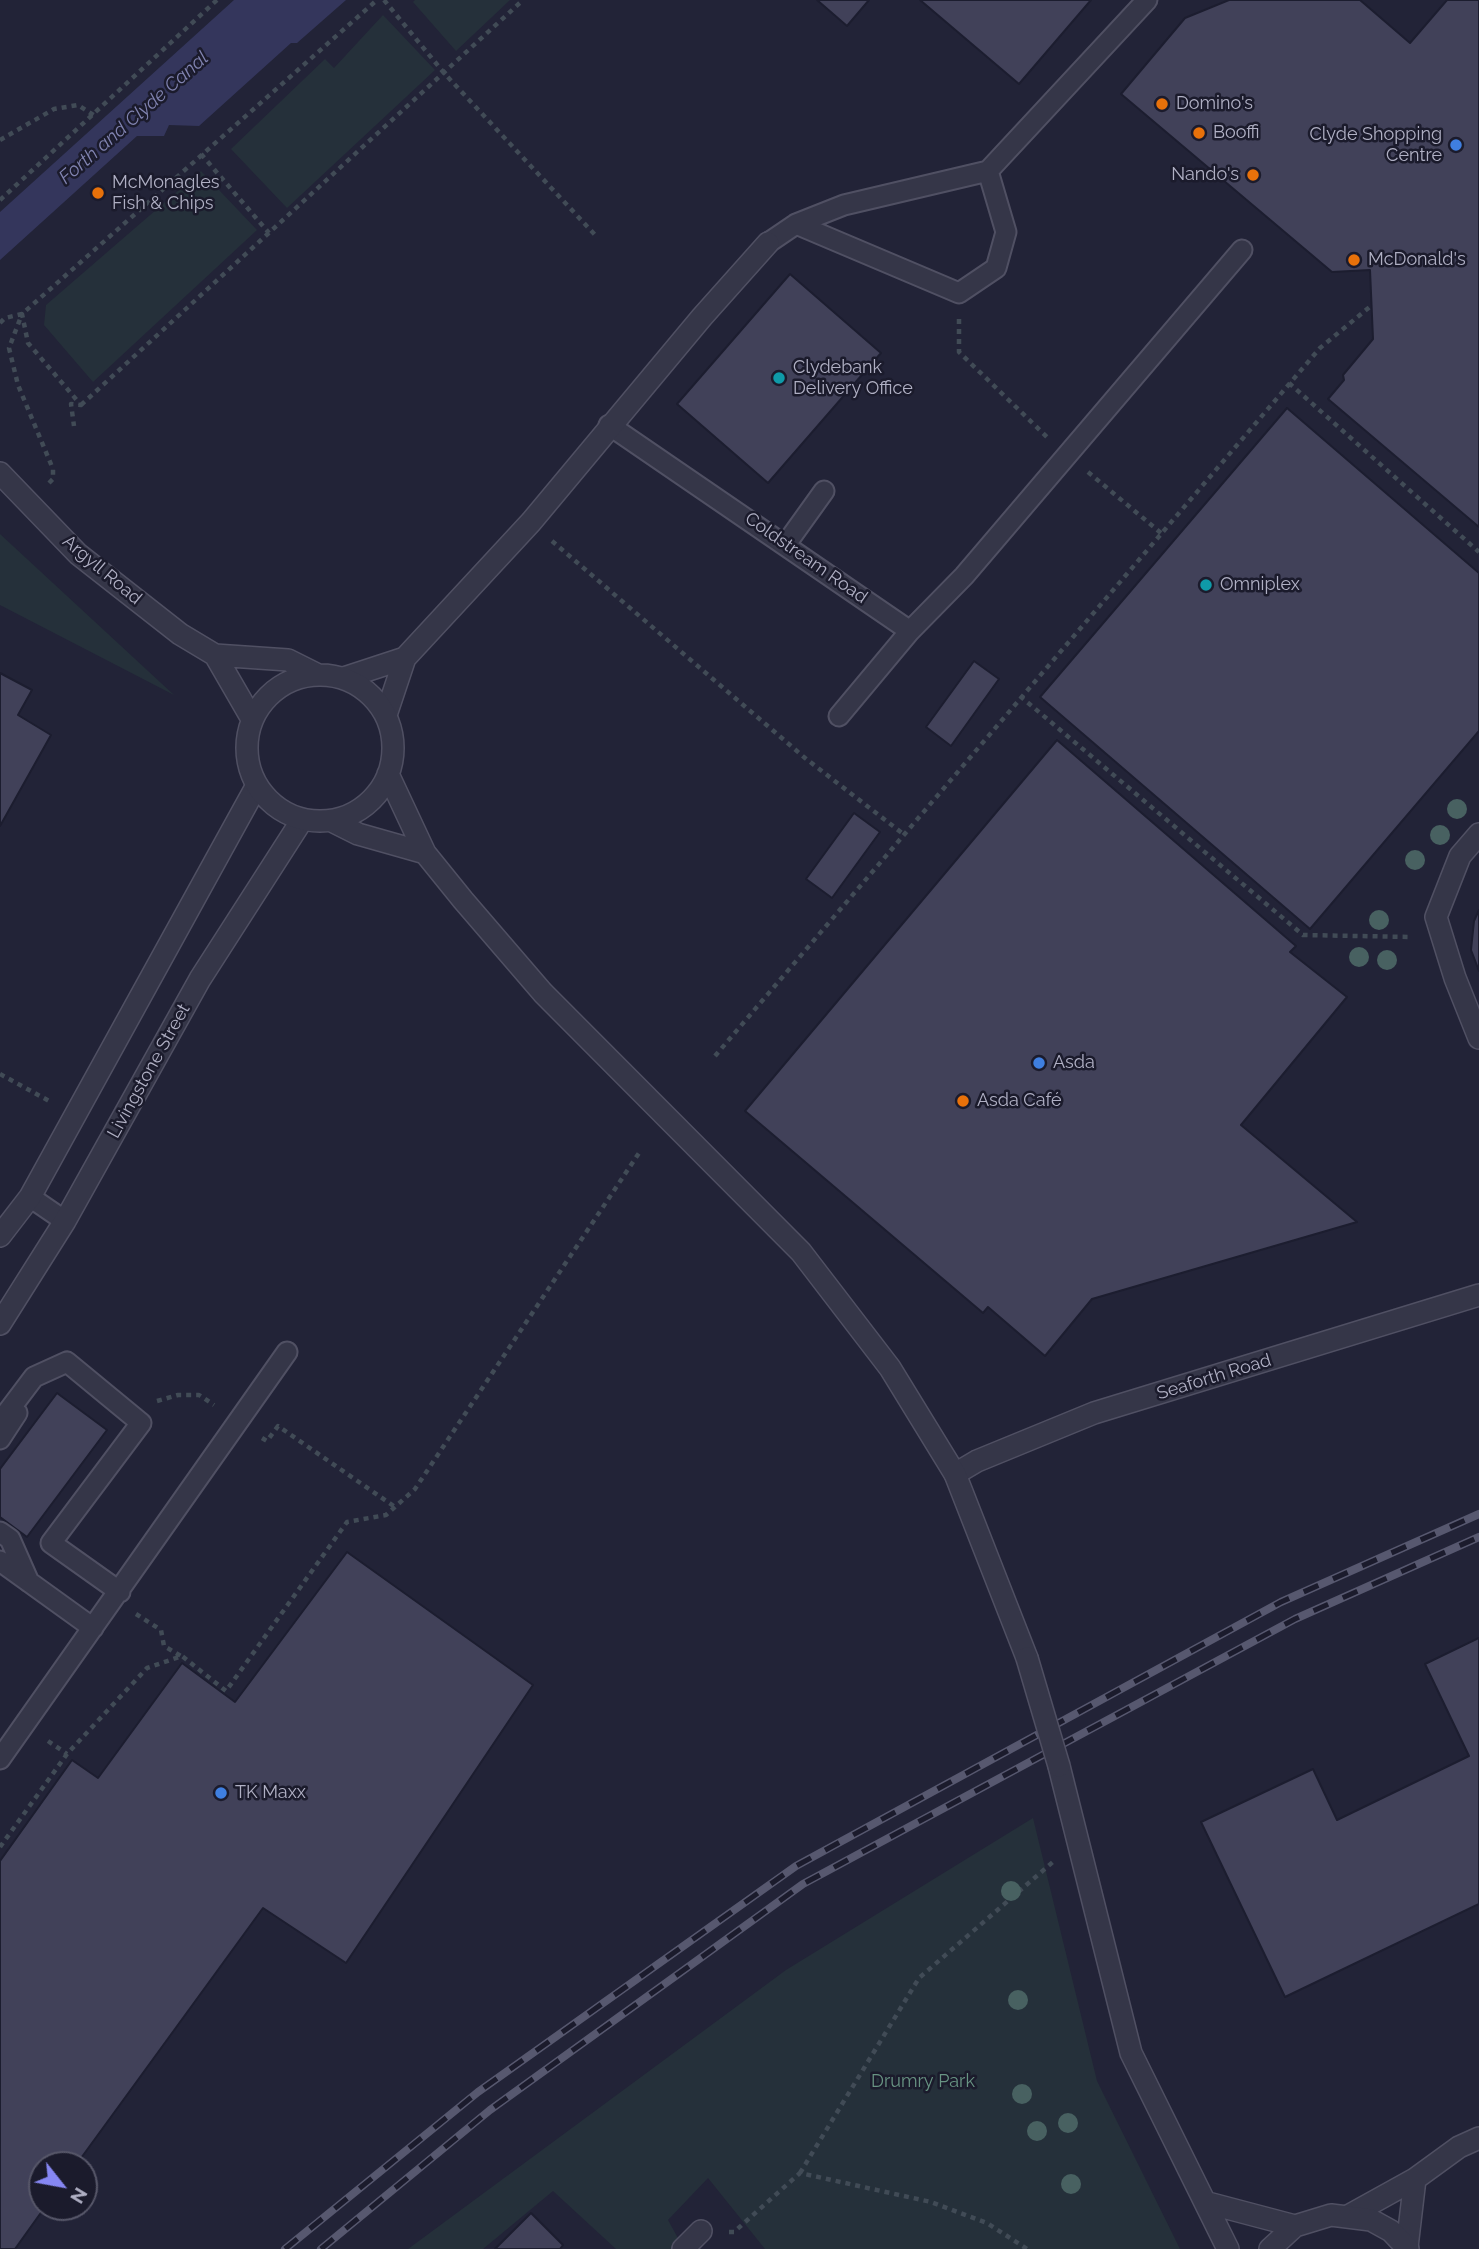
<!DOCTYPE html>
<meta charset="utf-8">
<style>
body{margin:0}
#map{position:relative;width:1479px;height:2249px;overflow:hidden;background:#222337;font-family:Raleway,sans-serif}
canvas{display:block}
.north{position:absolute;left:28px;top:2151px;width:70px;height:70px;box-sizing:border-box;background:#1b1b2c;border:2px solid #575769;border-radius:50%;rotate:121deg;font-size:19px;font-weight:700;line-height:28px;text-align:center;color:#b0b0c4}
.north::after{content:'';display:block;margin:auto;width:24px;height:32px;background:#8687f3;clip-path:polygon(50% 0,100% 100%,50% 72%,0 100%)}
</style>
<div id="map">
<canvas width="1479" height="2249"></canvas>
<div class="north">N</div>
</div>
<script>
const ctx = document.querySelector('canvas').getContext('2d');
ctx.lineJoin = 'round';
function paint(path, color) { ctx.fillStyle = color; ctx.fill(path, 'evenodd'); }
const poly = rows => new Path2D(rows.map(r => 'M' + r).join(''));
function stroke(path, color, width, dash) { ctx.strokeStyle = color; ctx.lineWidth = width; ctx.lineCap = dash ? 'butt' : 'round'; ctx.setLineDash(dash || []); ctx.stroke(path); }
function label(font, color, halo, rows, align = 'center') {
  ctx.font = font + ' Raleway,sans-serif'; ctx.lineWidth = 5; ctx.setLineDash([]); ctx.textBaseline = 'middle'; ctx.strokeStyle = halo; ctx.fillStyle = color; for (const [text, x, y, turn = 0] of rows) {
    ctx.save(); ctx.translate(x, y); ctx.rotate((+turn || 0) * Math.PI / 180); ctx.textAlign = isNaN(turn) ? turn : align; if (halo) ctx.strokeText(text, 0, 0); ctx.fillText(text, 0, 0); ctx.restore();
  }
}
const green = poly([
 [415,0,510,0,456,51,413,2],
 [383,15,435,70,287,208,231,149,325,59,334,68],
 [201,171,257,230,93,382,44,325,46,305],
 [0,534,174,695,0,605],
 [1033,1818,1097,2081,1180,2249,765,2249,708,2178,668,2220,679,2240,671,2249,616,2249,553,2191,483,2249,408,2249,786,1970]
]);
const water = poly([
 [234,0,346,0,297,43,291,43,199,126,169,125,164,136,137,136,0,260,0,212]
]);
const building = poly([
 [817,0,869,0,847,26,817,0],
 [920,0,1091,0,1019,84,920,0],
 [1229,0,1360,0,1410,43,1447,0,1479,0,1479,527,1328,399,1344,380,1343,375,1373,339,1370,270,1332,272,1121,94,1185,18,1229,0],
 [790,274,881,353,768,483,677,404,790,274],
 [1287,408,1479,573,1479,731,1310,929,1040,697,1287,408],
 [974,661,999,679,951,746,926,727,974,661],
 [0,673,32,690,18,715,51,735,0,826,0,673],
 [1057,740,1296,946,1290,952,1347,997,1241,1125,1357,1222,1092,1299,1045,1356,988,1307,983,1313,745,1111,1057,740],
 [854,813,880,832,832,898,806,879,854,813],
 [1479,910,1479,971,1471,950,1474,921,1479,910],
 [57,1393,107,1430,27,1537,0,1517,0,1469,57,1393],
 [347,1552,533,1685,346,1963,263,1908,76,2165,42,2165,42,2207,45,2207,15,2249,0,2249,0,1861,72,1760,98,1778,182,1663,235,1702,347,1552],
 [1479,1638,1479,1904,1285,1997,1201,1822,1313,1769,1337,1820,1469,1756,1425,1664,1479,1638],
 [531,2213,563,2245,560,2249,495,2249,531,2213]
]);
const path = poly([
 [384,0,444,73,597,237],
 [0,140,54,109,78,105,95,116],
 [201,154,269,233],
 [0,200,217,0],
 [959,319,959,352,1047,437],
 [0,323,5,318,22,314,377,0],
 [1289,383,1479,552],
 [81,405,523,0],
 [1088,472,1161,533],
 [49,483,53,479,53,469,18,385,9,348,22,314,28,343,81,405,71,404,74,426],
 [552,541,805,758,902,833],
 [1020,696,1303,935,1412,937],
 [715,1056,1320,348,1372,305],
 [0,1074,51,1102],
 [157,1401,178,1395,199,1395,214,1405],
 [262,1438,267,1441,278,1426,395,1507],
 [136,1614,161,1630,164,1646,181,1656],
 [48,1741,67,1754],
 [0,1847,67,1754,147,1668,182,1656,226,1691,347,1522,386,1515,415,1489,641,1150],
 [800,2173,919,1978,1054,1861],
 [729,2232,734,2232,800,2173,931,2202,987,2223,1027,2249]
]);
const service = poly([
 [796,224,959,293,996,268,1006,232,988,171],
 [768,243,796,224,844,205,988,171,1147,0],
 [609,425,910,631],
 [786,544,824,491],
 [839,716,910,631,964,576,1242,250],
 [30,1197,65,1221],
 [0,1422,34,1377,67,1362,141,1423,51,1543,120,1592],
 [0,1439,17,1413],
 [0,1532,10,1539,29,1582],
 [0,1561,93,1628],
 [0,1759,287,1352]
]);
const minor = poly([
 [344,678,405,658],
 [386,715,405,658,531,522,702,317,768,243],
 [1479,834,1460,856,1436,917,1455,978,1479,1038],
 [0,1236,30,1197,256,787],
 [0,1324,65,1221,200,979,302,820],
 [955,1474,977,1461,1094,1413,1479,1295],
 [1350,2215,1415,2179,1459,2147,1479,2138],
 [1407,2247,1415,2179],
 [683,2249,701,2231]
]);
const tertiary = poly([
 [0,473,78,554,180,634,215,655,288,660,316,674],
 [215,655,252,719],
 '247 748a73 73 0 1 1 146 0a73 73 0 1 1-146 0Z',
 [388,774,425,853,463,900,543,993,801,1252,890,1368,955,1474,1027,1658],
 [332,821,358,834,425,853],
 [1059,1766,1131,2053,1228,2249],
 [1208,2203,1295,2226],
 [1270,2249,1295,2226,1331,2215,1371,2220,1391,2231,1408,2249]
]);
const rail = poly([
 [285,2249,478,2092,796,1866,1281,1602,1479,1514],
 [321,2249,490,2110,803,1884,1295,1619,1479,1537]
]);
const tertiaryBridge = poly([
 [1027,1658,1059,1766]
]);
const trees = [
 [1457,809],
 [1440,835],
 [1415,860],
 [1379,920],
 [1359,957],
 [1387,960],
 [1011,1891],
 [1018,2000],
 [1022,2094],
 [1068,2123],
 [1037,2131],
 [1071,2184]
];
const markers = [
 [1162,104,7,"#e8710a"],
 [1199,133,7,"#e8710a"],
 [1456,145,7,"#3f7fe0"],
 [1253,175,7,"#e8710a"],
 [98,193,7,"#e8710a"],
 [1354,260,7,"#e8710a"],
 [779,378,7,"#0f9aa8"],
 [1206,585,7,"#0f9aa8"],
 [1039,1063,7,"#3f7fe0"],
 [963,1101,7,"#e8710a"],
 [221,1793,7,"#3f7fe0"]
];
const poiNames = [
 ["Domino's",1176,104],
 ["Booffi",1213,133],
 ["Clyde Shopping",1442,135,"right"],
 ["Centre",1442,156,"right"],
 ["Nando's",1239,175,"right"],
 ["McMonagles",112,183],
 ["Fish & Chips",112,204],
 ["McDonald's",1368,260],
 ["Clydebank",793,368],
 ["Delivery Office",793,389],
 ["Omniplex",1220,585],
 ["Asda",1053,1063],
 ["Asda Café",977,1101],
 ["TK Maxx",235,1793]
];
const streetNames = [
 ["Coldstream Road",806,558,35],
 ["Argyll Road",102,570,40],
 ["Livingstone Street",149,1071,-61],
 ["Seaforth Road",1214,1377,-17]
];
const parkNames = [
 ["Drumry Park",923,2082]
];
const waterNames = [
 ["Forth and Clyde Canal",134,118,-41]
];
paint(green, '#25303a');
paint(water, '#34365c');
paint(building, '#414159');
stroke(building, '#1c1d2f', 2);
stroke(service, '#505063', 23);
stroke(minor, '#505063', 24);
stroke(tertiary, '#505063', 24);
stroke(path, '#414b56', 4.5, [5, 5]);
stroke(service, '#353648', 19);
stroke(minor, '#353648', 21);
stroke(tertiary, '#353648', 21);
stroke(rail, '#57586f', 8);
stroke(rail, '#1b1b2c', 5, [16]);
stroke(tertiaryBridge, '#505063', 24, []);
stroke(tertiaryBridge, '#353648', 21);
ctx.fillStyle = '#486161';
for (const [x, y] of trees) { ctx.beginPath(); ctx.arc(x, y, 10, 0, 2 * Math.PI); ctx.fill(); }
for (const [x, y, r, color] of markers) { const dot = new Path2D(); dot.arc(x, y, r, 0, 2 * Math.PI); ctx.fillStyle = color; ctx.fill(dot); stroke(dot, '#1b1b2c', 2.5); }
label('18px', '#b0b0c4', '#1b1b2c', poiNames, 'left');
label('18px', '#b0b0c4', '#1b1b2c', streetNames);
label('18px', '#689483', '#1b1b2c', parkNames);
label('italic 19px', '#8083b0', '#1b1b2c', waterNames);
</script>
